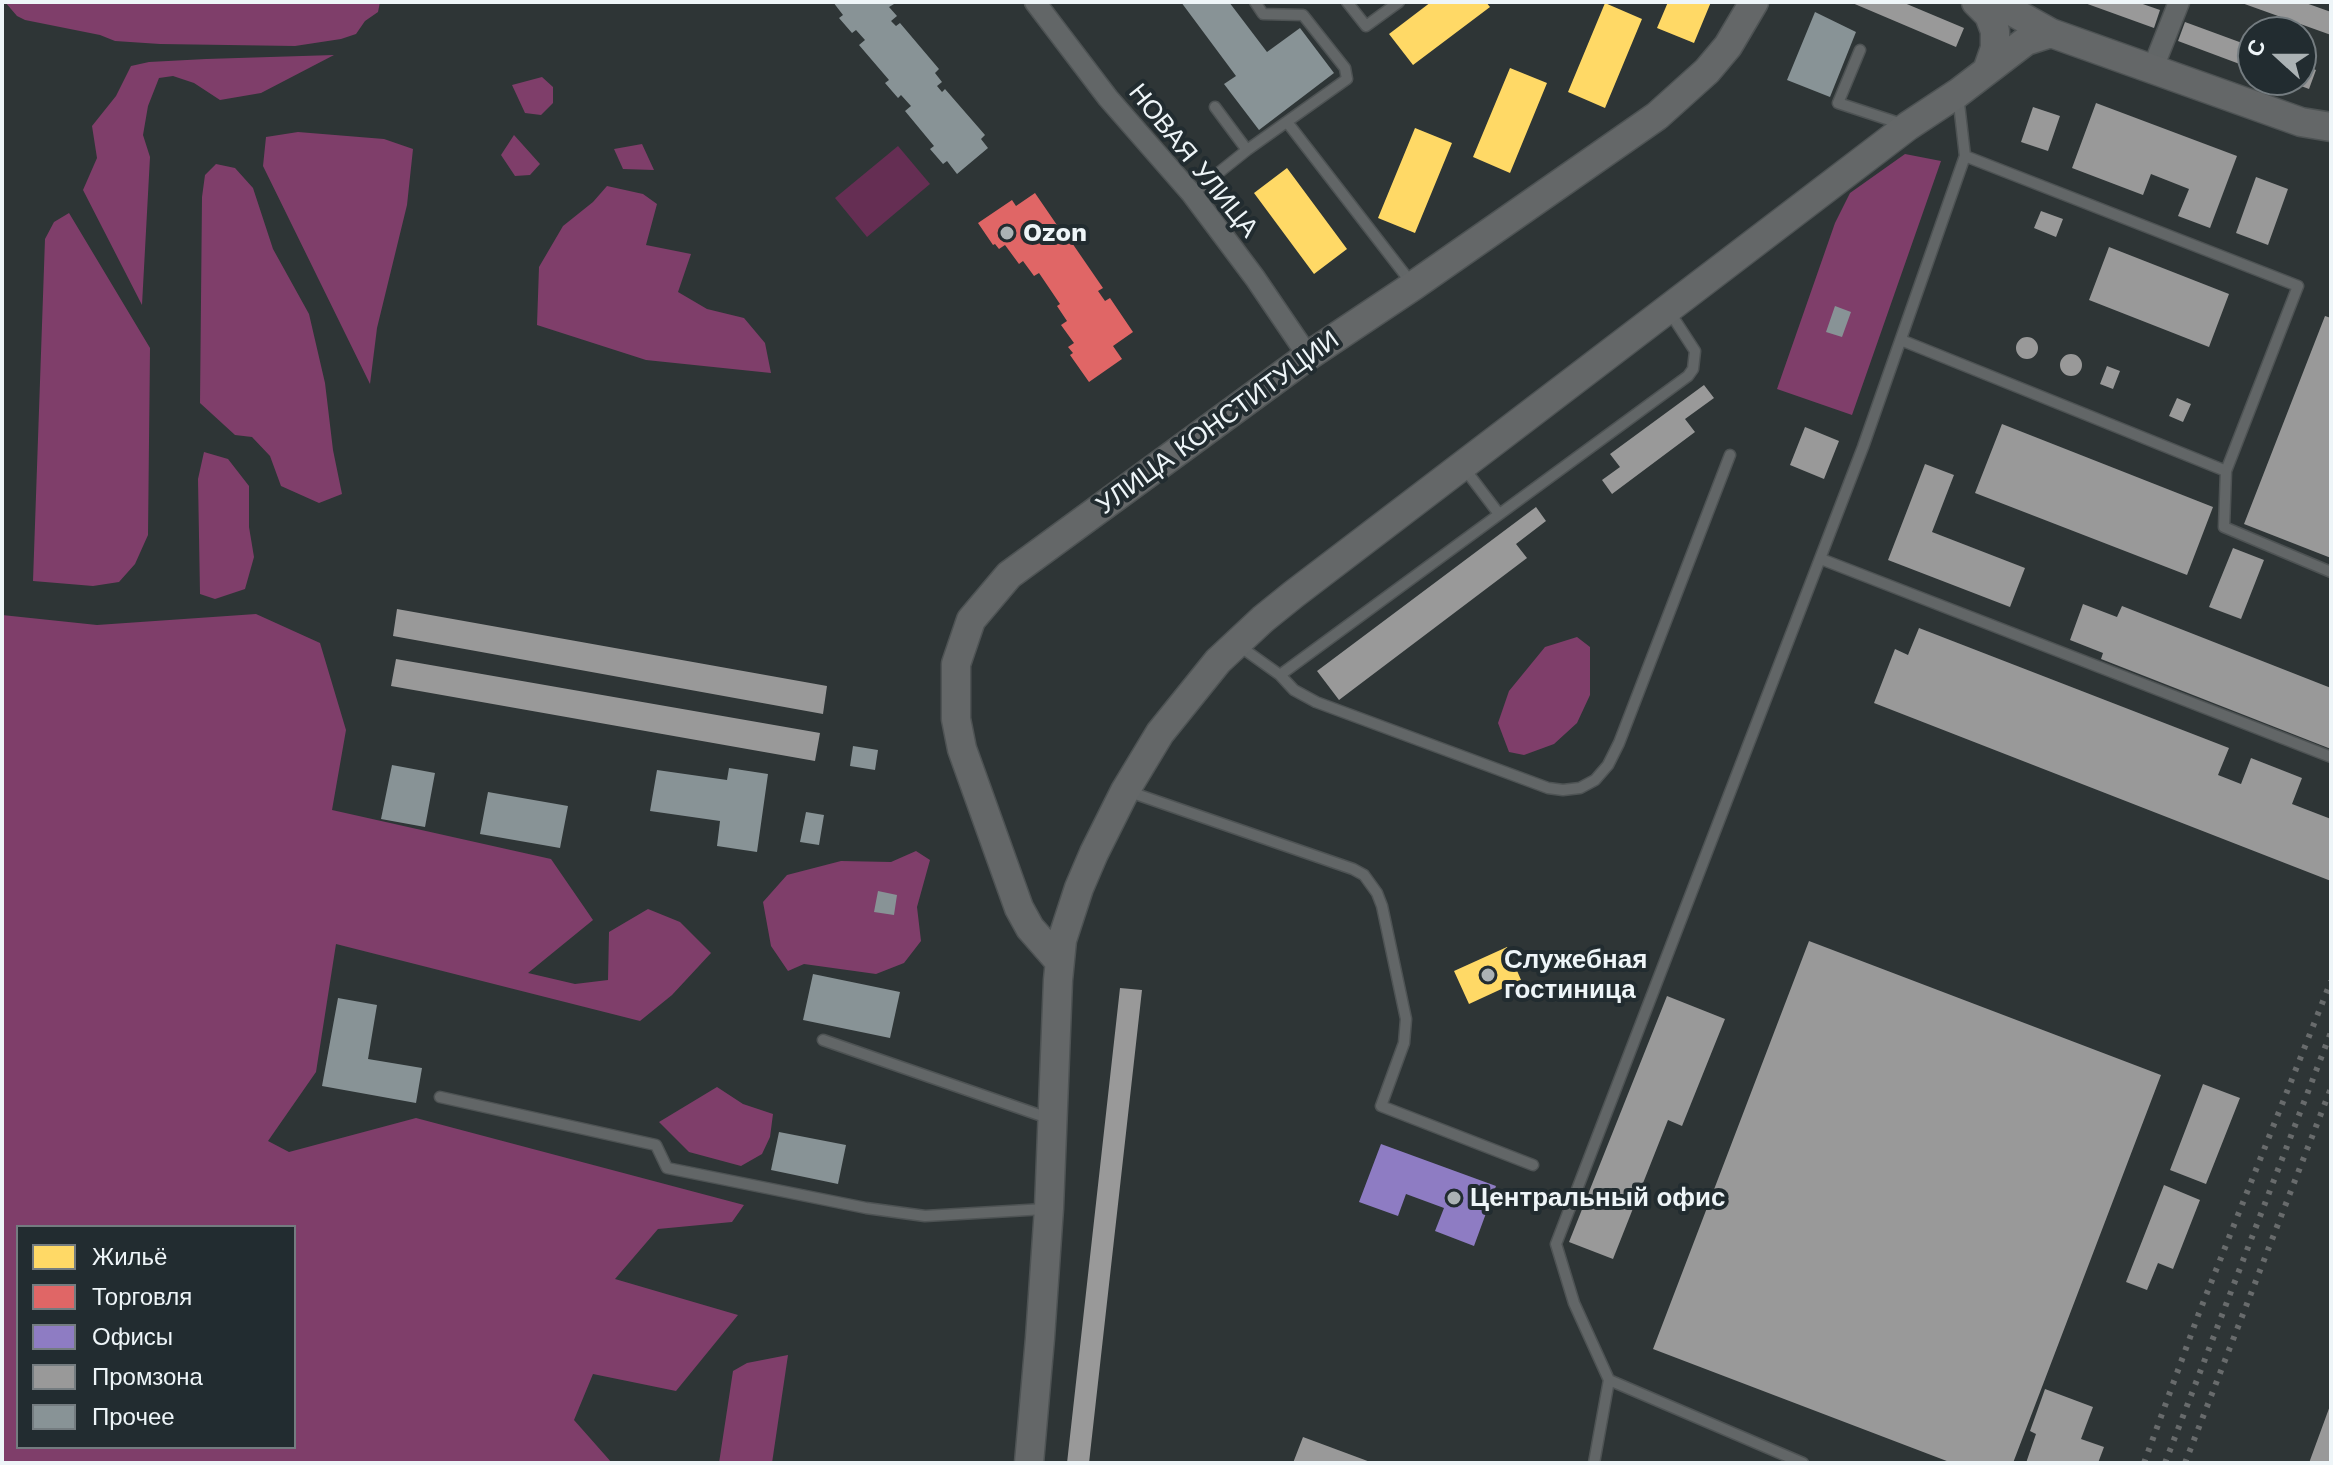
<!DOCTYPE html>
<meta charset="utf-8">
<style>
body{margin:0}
#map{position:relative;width:2333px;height:1465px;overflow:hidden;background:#2e3536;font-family:"Work Sans",sans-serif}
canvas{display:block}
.frame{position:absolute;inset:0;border:4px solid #eef5f8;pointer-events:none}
.legend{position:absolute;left:16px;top:1225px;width:280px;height:224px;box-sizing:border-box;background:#222c30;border:2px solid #747c80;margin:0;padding:10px 14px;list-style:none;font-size:24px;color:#eef5f8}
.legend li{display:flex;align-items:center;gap:16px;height:40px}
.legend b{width:40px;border:2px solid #747c80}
.north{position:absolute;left:2237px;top:16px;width:80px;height:80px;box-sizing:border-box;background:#222c30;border:2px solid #747c80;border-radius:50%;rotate:291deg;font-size:22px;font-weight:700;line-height:32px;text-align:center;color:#eef5f8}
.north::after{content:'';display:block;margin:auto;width:28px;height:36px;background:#abb2b4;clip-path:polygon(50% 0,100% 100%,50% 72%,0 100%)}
</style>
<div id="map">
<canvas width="2333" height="1465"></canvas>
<div class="frame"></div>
<ul class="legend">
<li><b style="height:22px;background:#ffd966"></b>Жильё</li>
<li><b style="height:22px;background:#e06666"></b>Торговля</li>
<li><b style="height:22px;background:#8e7cc3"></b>Офисы</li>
<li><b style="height:22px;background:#999"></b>Промзона</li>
<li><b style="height:22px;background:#889396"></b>Прочее</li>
</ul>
<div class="north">С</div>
</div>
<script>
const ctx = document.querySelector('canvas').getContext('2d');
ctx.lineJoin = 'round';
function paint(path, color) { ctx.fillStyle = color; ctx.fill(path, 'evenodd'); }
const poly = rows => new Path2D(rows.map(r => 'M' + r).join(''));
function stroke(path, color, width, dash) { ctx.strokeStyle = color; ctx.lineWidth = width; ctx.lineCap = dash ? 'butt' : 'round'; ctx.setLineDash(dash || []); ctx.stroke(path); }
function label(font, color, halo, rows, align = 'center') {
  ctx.font = font + ' "Work Sans",sans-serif'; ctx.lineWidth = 8; ctx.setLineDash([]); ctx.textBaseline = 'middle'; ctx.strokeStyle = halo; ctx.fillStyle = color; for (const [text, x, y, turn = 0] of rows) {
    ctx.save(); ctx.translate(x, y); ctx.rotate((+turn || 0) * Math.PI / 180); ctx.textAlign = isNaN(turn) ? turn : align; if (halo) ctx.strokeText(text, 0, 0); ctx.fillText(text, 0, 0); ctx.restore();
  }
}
const green = poly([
 [898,146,930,184,867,237,835,198]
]);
const forest = poly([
 [5,2,380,2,378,12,365,21,356,34,341,39,295,46,160,44,115,41,100,35,25,20,17,16],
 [334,55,261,93,220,100,194,83,173,76,159,78,148,106,143,135,150,157,142,305,83,190,97,158,92,126,116,96,131,66,149,62,206,59],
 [542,77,553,87,553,103,541,115,525,113,512,85],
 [298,132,384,139,413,149,407,205,377,328,370,384,263,166,266,137],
 [514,135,540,164,530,175,515,176,501,155],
 [642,144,654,170,623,169,614,149],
 [1905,154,1941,161,1852,415,1777,389,1835,223,1850,193],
 [216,164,235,168,253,188,273,249,309,314,325,383,333,450,342,494,319,503,281,486,270,456,252,437,235,435,200,403,202,197,205,175],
 [607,186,643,194,657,204,646,245,691,254,678,292,707,309,744,318,765,343,771,373,646,360,537,325,539,267,563,226,593,202],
 [69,213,150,348,148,535,135,564,119,582,93,586,33,581,45,239,54,222],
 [204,452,228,459,249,486,249,527,254,557,245,589,215,599,200,594,198,479],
 [256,614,320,643,346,730,332,810,551,859,593,920,528,973,575,984,608,980,609,932,648,909,680,922,711,953,672,995,640,1021,336,944,316,1072,268,1141,289,1152,416,1118,744,1205,732,1222,658,1229,615,1279,738,1315,676,1391,593,1374,574,1420,612,1463,2,1463,2,615,97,625],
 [18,1227,294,1227,294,1447,18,1447],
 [1577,637,1590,647,1590,695,1577,723,1554,744,1524,755,1509,752,1498,723,1509,691,1545,647],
 [916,851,930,860,917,907,921,941,904,963,876,974,804,964,788,971,771,946,763,902,787,875,841,861,891,862],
 [717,1087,743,1104,773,1114,770,1137,762,1154,741,1166,689,1152,659,1122],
 [788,1355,772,1463,719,1463,733,1371,747,1363]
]);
const homes = poly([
 [1431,2,1486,2,1490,7,1413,65,1389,34],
 [1668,2,1711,2,1694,43,1657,28],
 [1605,3,1642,19,1605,108,1568,92],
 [1510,68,1547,83,1510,173,1473,157],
 [1415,128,1452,143,1415,233,1378,218],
 [1287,168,1347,249,1314,274,1254,193],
 [1507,947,1521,980,1469,1004,1454,971]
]);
const shops = poly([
 [1035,193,1059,228,1056,231,1065,244,1070,240,1103,288,1098,291,1105,301,1110,298,1133,332,1113,346,1122,359,1089,382,1070,355,1073,353,1068,347,1074,343,1061,325,1067,321,1057,306,1060,304,1039,273,1034,276,1023,261,1019,264,1005,245,999,249,995,244,993,245,978,223,1012,200,1016,206]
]);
const offices = poly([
 [1381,1144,1496,1186,1474,1246,1435,1231,1444,1208,1406,1194,1398,1216,1359,1202]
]);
const industry = poly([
 [1850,2,1902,2,1964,28,1956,47],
 [2082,2,2137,2,2160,10,2154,28],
 [2239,2,2303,2,2331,12,2331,35],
 [2185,22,2253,47,2253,69,2178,41],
 [2301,64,2316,70,2309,89,2285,80,2301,80],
 [2096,103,2237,156,2210,228,2178,216,2189,189,2151,174,2143,195,2072,168],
 [2033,107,2060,116,2048,151,2021,142],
 [2256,177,2288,189,2268,245,2236,233],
 [2041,211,2063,219,2056,237,2034,228],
 [2109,247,2229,294,2209,347,2089,300],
 [2325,316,2331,318,2331,558,2244,524],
 '2016 348a11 11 0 1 1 22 0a11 11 0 1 1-22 0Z',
 '2060 365a11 11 0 1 1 22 0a11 11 0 1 1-22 0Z',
 [2107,366,2120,371,2113,389,2100,384],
 [1704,385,1714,398,1685,419,1695,432,1612,494,1602,480,1620,467,1610,454],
 [2177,398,2191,404,2183,422,2169,416],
 [2002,424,2213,507,2187,575,1975,493],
 [1805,427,1839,441,1824,479,1790,465],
 [1925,464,1954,475,1932,532,2025,568,2010,607,1888,560],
 [1536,507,1546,521,1516,544,1527,558,1339,700,1317,671],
 [2233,548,2264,560,2241,619,2209,607],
 [2083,604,2117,617,2122,606,2331,688,2331,749,2101,659,2103,653,2070,640],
 [397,609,827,686,823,714,393,636],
 [1919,628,2229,748,2218,775,2241,784,2251,758,2302,778,2292,804,2331,819,2331,881,1874,703,1895,649,1908,655],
 [396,659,820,733,815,761,391,686],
 [1809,941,2161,1075,2013,1463,1952,1463,1653,1349],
 [1120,988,1142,990,1089,1463,1067,1463],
 [1667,996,1725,1019,1682,1126,1668,1120,1613,1259,1569,1242],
 [2203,1084,2240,1098,2206,1184,2170,1170],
 [2164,1185,2200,1200,2173,1269,2158,1263,2147,1290,2126,1282],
 [2045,1389,2093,1407,2081,1439,2104,1447,2098,1463,2026,1463,2036,1434,2030,1431],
 [2331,1403,2331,1463,2309,1463],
 [1303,1437,1373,1463,1293,1463]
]);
const building = poly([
 [833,2,892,2,894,4,889,7,897,16,891,21,896,26,900,23,939,69,935,73,942,82,937,86,942,92,945,89,985,135,981,139,988,148,957,174,947,161,943,164,930,149,934,146,905,111,911,106,901,95,898,98,885,83,889,80,859,45,865,40,856,30,852,33,839,18,843,15],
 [1181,2,1229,2,1267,52,1300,28,1334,73,1259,130,1224,84,1236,76],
 [1815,12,1856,32,1830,97,1787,80],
 [1835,306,1851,312,1842,337,1826,332],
 [853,746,878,750,875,770,850,766],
 [392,765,435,773,425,827,381,819],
 [729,768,768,774,757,852,717,846,720,821,650,811,657,770,727,780],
 [488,792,568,806,560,848,480,834],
 [806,812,824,815,819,845,800,842],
 [878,891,897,895,894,915,874,912],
 [813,974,900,992,890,1038,803,1020],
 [338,998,377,1005,368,1059,422,1068,416,1103,322,1086],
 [779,1132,846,1145,838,1184,771,1170]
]);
const lane = poly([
 [1347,2,1366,26,1399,2],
 [1860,50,1838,103,1902,124],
 [1215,107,1247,150],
 [1287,122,1413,285],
 [1965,156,2298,286,2226,471,2224,527,2331,572],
 [1192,194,1247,150,1347,79,1345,68,1303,15,1263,14,1255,2],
 [1901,340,2226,471],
 [1464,468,1499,514],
 [1821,559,2331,757],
 [1238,645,1280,675,1294,690,1316,702,1548,788,1563,790,1580,788,1595,780,1608,765,1619,743,1730,455],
 [1280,675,1688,376,1693,369,1695,351,1669,311],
 [1127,791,1353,869,1364,875,1377,893,1382,906,1406,1019,1404,1043,1381,1106,1533,1165],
 [823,1040,1051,1119],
 [440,1097,656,1145,667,1168,866,1208,925,1216,1045,1209],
 [1609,1380,1803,1463],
 [1594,1463,1609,1380,1574,1303,1556,1244,1863,447,1965,156,1958,95]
]);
const street = poly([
 [1035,2,1108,98,1192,194,1255,278,1308,356],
 [2153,68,2179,2]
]);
const secondary = poly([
 [1976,2,1989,15,1995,31,1995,48,1988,68],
 [1995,2,2051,33,2301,122,2331,127],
 [1059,961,1030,928,1019,908,962,749,956,719,956,664,971,620,1009,575,1308,356,1413,286,1657,116,1707,71,1728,46,1754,2],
 [1029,1463,1040,1338,1049,1208,1058,980,1062,940,1079,888,1094,853,1125,791,1160,733,1218,661,1263,619,1294,594,1908,126,1958,93,2026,41,2051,33]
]);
const rail = poly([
 [2144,1463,2199,1313,2331,981],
 [2165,1463,2331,1032],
 [2185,1463,2331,1088]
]);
const markers = [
 [1007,233,8,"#abb2b4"],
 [1488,975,8,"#abb2b4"],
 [1454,1198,8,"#abb2b4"]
];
const streetNames = [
 ["НОВАЯ УЛИЦА",1193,161,51],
 ["УЛИЦА КОНСТИТУЦИИ",1218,423,-36]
];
const poiNames = [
 ["Ozon",1023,233],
 ["Служебная",1504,960],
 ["гостиница",1504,990],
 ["Центральный офис",1470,1198]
];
paint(green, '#652e53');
paint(forest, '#7f3e6a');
paint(homes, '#ffd966');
paint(shops, '#e06666');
paint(offices, '#8e7cc3');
paint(industry, '#999');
paint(building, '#889396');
stroke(lane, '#4e5354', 13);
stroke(street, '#4e5354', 23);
stroke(secondary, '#4e5354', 31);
stroke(lane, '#626667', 10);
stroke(street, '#626667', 20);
stroke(secondary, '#646768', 28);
stroke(rail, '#686b6c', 6, [4, 8]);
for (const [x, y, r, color] of markers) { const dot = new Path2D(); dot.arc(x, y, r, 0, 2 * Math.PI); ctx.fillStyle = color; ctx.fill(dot); stroke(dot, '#222c30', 3); }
label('26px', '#eef5f8', '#222c30', streetNames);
label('bold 26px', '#eef5f8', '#222c30', poiNames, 'left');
</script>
